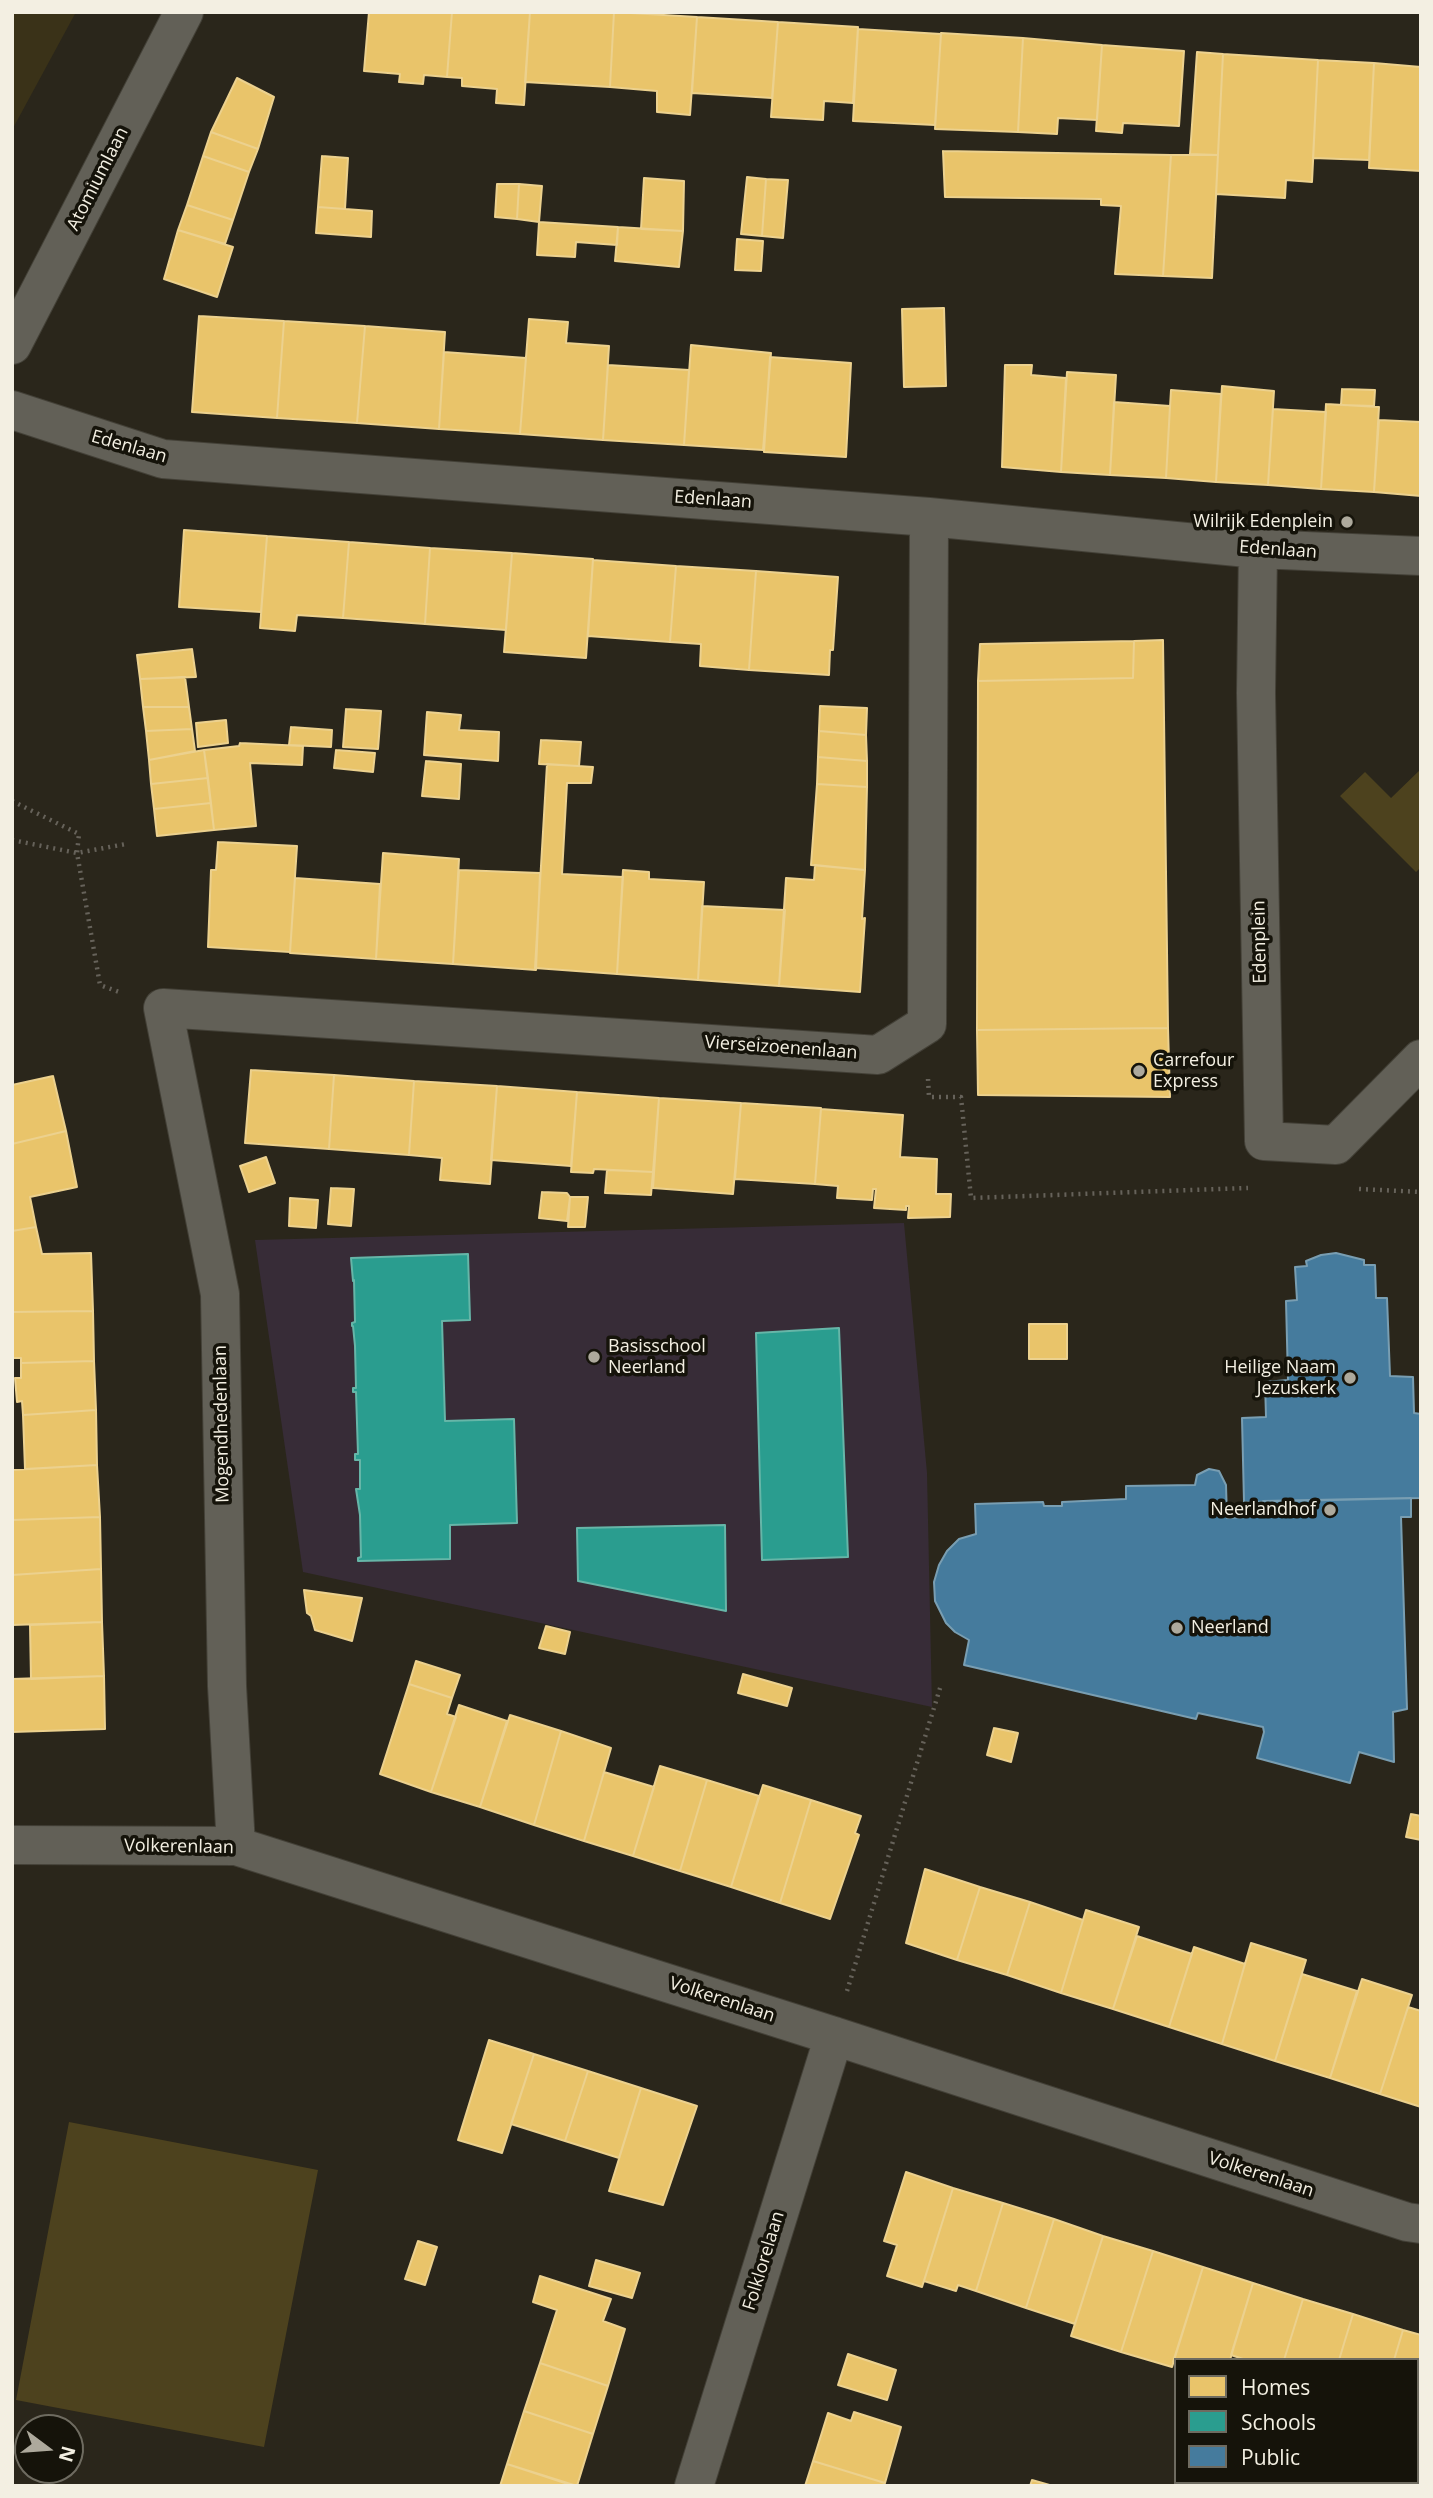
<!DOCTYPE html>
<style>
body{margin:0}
#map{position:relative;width:1433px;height:2498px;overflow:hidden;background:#2a261b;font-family:"Open Sans",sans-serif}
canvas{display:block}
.frame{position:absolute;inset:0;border:14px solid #f3efe2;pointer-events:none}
.legend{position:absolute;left:1174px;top:2358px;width:245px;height:126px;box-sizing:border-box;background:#15130a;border:2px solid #6e6b60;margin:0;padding:9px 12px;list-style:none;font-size:21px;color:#f3efe2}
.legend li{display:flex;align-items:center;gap:14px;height:35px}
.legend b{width:35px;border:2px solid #6e6b60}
.north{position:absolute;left:14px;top:2414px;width:70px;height:70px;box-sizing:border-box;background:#15130a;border:2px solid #6e6b60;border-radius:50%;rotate:106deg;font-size:19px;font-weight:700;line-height:28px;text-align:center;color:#f3efe2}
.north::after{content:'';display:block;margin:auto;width:24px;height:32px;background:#ada99c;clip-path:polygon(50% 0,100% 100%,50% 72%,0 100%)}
</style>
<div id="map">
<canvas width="1433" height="2498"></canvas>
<div class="frame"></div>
<ul class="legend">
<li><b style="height:19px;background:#e9c46a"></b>Homes</li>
<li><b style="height:19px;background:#2a9d8f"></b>Schools</li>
<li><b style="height:19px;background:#457b9d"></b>Public</li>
</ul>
<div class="north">N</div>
</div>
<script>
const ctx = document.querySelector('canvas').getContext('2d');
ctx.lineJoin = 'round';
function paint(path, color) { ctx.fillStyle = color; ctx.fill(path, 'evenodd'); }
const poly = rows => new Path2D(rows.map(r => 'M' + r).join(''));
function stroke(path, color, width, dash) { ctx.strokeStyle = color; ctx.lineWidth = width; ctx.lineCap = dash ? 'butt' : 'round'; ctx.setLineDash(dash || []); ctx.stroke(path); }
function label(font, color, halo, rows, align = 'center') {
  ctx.font = font + ' "Open Sans",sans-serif'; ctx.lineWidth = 7; ctx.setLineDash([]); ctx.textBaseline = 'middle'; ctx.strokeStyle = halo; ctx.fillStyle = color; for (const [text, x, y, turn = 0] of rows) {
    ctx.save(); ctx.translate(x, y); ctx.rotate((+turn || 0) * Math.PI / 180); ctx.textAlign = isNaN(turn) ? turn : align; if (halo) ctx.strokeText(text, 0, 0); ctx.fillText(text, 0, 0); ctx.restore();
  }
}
const built = poly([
 [12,12,76,12,12,130]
]);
const education = poly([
 [904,1223,927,1473,932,1707,303,1572,255,1240]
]);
const green = poly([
 [1421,769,1421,867,1416,872,1340,796,1365,772,1391,798],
 [69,2122,318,2170,264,2447,16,2400]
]);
const homes = poly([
 [369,12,452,12,447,77,424,75,423,84,399,82,400,74,364,71,369,12],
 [452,12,530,12,524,105,496,103,497,89,462,86,462,78,447,77,452,12],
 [530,12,614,12,610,87,525,82,530,12],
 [614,12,697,17,690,115,657,112,657,91,610,87,614,12],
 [697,17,778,22,772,98,692,93,697,17],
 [778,22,858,27,853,103,824,101,823,120,771,117,778,22],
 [858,29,941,34,935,125,853,121,858,29],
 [941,33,1023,38,1018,132,935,129,941,33],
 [1023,38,1102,45,1097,120,1058,118,1057,134,1018,132,1023,38],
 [1102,45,1184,51,1179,126,1123,123,1122,133,1096,131,1102,45],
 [1197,52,1223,54,1218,155,1190,154,1197,52],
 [1223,54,1318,60,1312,182,1286,180,1285,198,1216,194,1223,54],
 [1318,60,1374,63,1369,160,1313,158,1318,60],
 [1374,63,1421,67,1421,171,1369,168,1374,63],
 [237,78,274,97,258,149,211,132,237,78],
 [211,132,258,149,249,172,203,156,211,132],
 [943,151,1171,155,1163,276,1115,274,1121,206,1101,205,1101,199,945,197,943,151],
 [1171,155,1218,155,1212,278,1163,276,1171,155],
 [203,156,249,172,233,220,187,205,203,156],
 [322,156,348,158,345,209,318,207,322,156],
 [747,177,766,179,762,236,741,234,747,177],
 [644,178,684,181,683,231,641,229,644,178],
 [766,179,788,180,783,238,762,236,766,179],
 [497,184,519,184,517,219,495,217,497,184],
 [519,184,542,186,539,222,517,219,519,184],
 [187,205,233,220,225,244,178,230,187,205],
 [318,207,372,211,371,237,316,233,318,207],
 [539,222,618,227,617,245,576,242,575,257,537,255,539,222],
 [618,227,683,231,679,267,615,261,618,227],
 [178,230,233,247,217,297,164,279,178,230],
 [737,239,763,241,761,271,735,270,737,239],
 [944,308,946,386,904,387,902,309,944,308],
 [199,316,284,321,277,418,192,412,199,316],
 [529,319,568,322,566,343,609,346,603,440,520,434,529,319],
 [284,321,365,326,357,423,277,418,284,321],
 [365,326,445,332,439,429,357,423,365,326],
 [691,345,771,353,763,450,684,445,691,345],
 [444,352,526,358,520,434,439,429,444,352],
 [770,357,851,363,846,457,764,452,770,357],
 [608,365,689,370,684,445,603,440,608,365],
 [1005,365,1032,365,1031,375,1066,378,1061,472,1002,467,1005,365],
 [1067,372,1116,375,1110,475,1061,472,1067,372],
 [1222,386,1274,391,1268,485,1216,482,1222,386],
 [1342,389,1375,390,1374,406,1341,405,1342,389],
 [1171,390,1221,394,1216,482,1166,478,1171,390],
 [1114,402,1170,406,1166,478,1110,475,1114,402],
 [1326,404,1379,407,1374,492,1321,489,1326,404],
 [1273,409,1326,412,1321,489,1268,485,1273,409],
 [1379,420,1421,422,1421,496,1374,492,1379,420],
 [184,530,267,536,261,612,179,607,184,530],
 [267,536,349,542,343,618,297,615,295,631,260,628,267,536],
 [349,542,430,548,425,624,343,618,349,542],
 [430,548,512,553,506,630,425,624,430,548],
 [512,553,593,559,586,658,504,652,512,553],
 [593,560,676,566,670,642,588,636,593,560],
 [676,566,756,571,749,670,700,666,701,644,670,642,676,566],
 [756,571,838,577,833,650,830,650,829,675,749,670,756,571],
 [1163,640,1168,1028,977,1030,978,681,1133,678,1134,641,1163,640],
 [1134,641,1133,678,978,681,980,644,1134,641],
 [192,649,196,677,140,679,137,655,192,649],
 [185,677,189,707,143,707,140,679,185,677],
 [820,706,867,708,866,735,819,731,820,706],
 [143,707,189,707,192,729,146,731,143,707],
 [346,709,381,711,378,749,343,747,346,709],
 [427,712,461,715,459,730,499,732,498,761,424,755,427,712],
 [226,720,228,743,198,747,196,723,226,720],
 [291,727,332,730,331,747,289,745,291,727],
 [192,729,195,751,149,760,146,731,192,729],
 [819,731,866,735,867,761,818,757,819,731],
 [541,740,581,742,579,766,539,764,541,740],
 [240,743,303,746,302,765,250,763,256,826,214,830,204,750,239,746,240,743],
 [204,750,208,778,151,784,149,760,204,750],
 [336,750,375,753,373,772,334,768,336,750],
 [818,757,867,761,867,787,817,784,818,757],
 [426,761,461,764,459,799,422,796,426,761],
 [547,764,593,767,591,783,567,783,562,874,623,877,617,974,535,968,547,764],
 [208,778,211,803,154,809,151,784,208,778],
 [817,784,867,787,865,870,811,865,817,784],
 [211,803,214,830,157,836,154,809,211,803],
 [218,842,297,846,290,952,208,947,211,870,216,870,218,842],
 [383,853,459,859,453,964,376,959,383,853],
 [815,865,865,870,862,919,865,918,860,992,779,986,786,878,814,880,815,865],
 [459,870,540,873,536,970,453,964,459,870],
 [623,870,649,872,649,879,704,882,698,980,617,974,623,870],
 [295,878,380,884,376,959,290,953,295,878],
 [702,906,785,910,779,986,698,980,702,906],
 [1168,1028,1170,1097,978,1095,977,1030,1168,1028],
 [251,1070,334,1075,329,1149,245,1143,251,1070],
 [334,1075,414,1081,409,1155,329,1149,334,1075],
 [53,1076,66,1131,12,1144,12,1085,53,1076],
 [414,1081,497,1086,490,1184,440,1180,442,1158,409,1155,414,1081],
 [497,1086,577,1092,571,1166,491,1160,497,1086],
 [577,1092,659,1098,653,1172,594,1169,593,1173,571,1172,577,1092],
 [659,1098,741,1103,733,1194,653,1188,659,1098],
 [741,1103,821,1108,815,1184,735,1179,741,1103],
 [821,1109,903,1115,900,1157,937,1159,936,1194,951,1194,950,1217,908,1218,909,1206,906,1206,906,1210,874,1208,876,1189,873,1189,872,1200,837,1198,838,1186,815,1184,821,1109],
 [66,1131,77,1187,30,1197,36,1227,12,1231,12,1144,66,1131],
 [266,1157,275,1183,249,1192,240,1166,266,1157],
 [607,1170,653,1172,651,1195,605,1193,607,1170],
 [331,1188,354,1189,351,1226,328,1224,331,1188],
 [542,1192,567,1193,570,1197,567,1221,539,1218,542,1192],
 [570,1197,588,1197,585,1227,568,1227,570,1197],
 [290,1198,318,1200,316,1228,289,1226,290,1198],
 [36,1227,42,1254,91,1253,93,1311,12,1312,12,1231,36,1227],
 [93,1311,94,1361,21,1363,21,1358,12,1358,12,1312,93,1311],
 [1029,1324,1067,1324,1067,1359,1029,1359,1029,1324],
 [94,1361,96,1410,23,1415,22,1401,17,1402,15,1378,21,1378,21,1363,94,1361],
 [96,1410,97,1465,25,1469,23,1415,96,1410],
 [97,1465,100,1517,12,1520,12,1470,97,1465],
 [100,1517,101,1569,12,1575,12,1520,100,1517],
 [101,1569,102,1622,12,1625,12,1575,101,1569],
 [304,1590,362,1598,352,1641,315,1630,311,1616,307,1613,304,1590],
 [102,1622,104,1676,31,1679,30,1625,102,1622],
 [546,1626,570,1632,565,1654,539,1648,546,1626],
 [416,1661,460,1675,452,1698,409,1684,416,1661],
 [743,1674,792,1688,787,1706,738,1693,743,1674],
 [104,1676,105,1729,12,1732,12,1679,104,1676],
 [409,1684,452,1698,447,1714,456,1717,431,1792,380,1774,409,1684],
 [459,1705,507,1721,480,1807,431,1792,459,1705],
 [510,1715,561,1731,534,1825,480,1807,510,1715],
 [994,1728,1018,1733,1011,1762,987,1755,994,1728],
 [561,1731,611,1748,584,1841,534,1825,561,1731],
 [660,1766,707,1780,680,1871,633,1856,660,1766],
 [604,1772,654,1787,633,1856,584,1841,604,1772],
 [707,1780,759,1796,731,1887,680,1871,707,1780],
 [763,1785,811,1800,780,1903,731,1887,763,1785],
 [811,1800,861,1816,855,1833,859,1835,830,1919,780,1903,811,1800],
 [1411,1814,1421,1816,1421,1840,1406,1837,1411,1814],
 [925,1869,980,1887,957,1960,906,1943,925,1869],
 [980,1887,1030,1902,1007,1975,957,1960,980,1887],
 [1030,1902,1083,1920,1061,1993,1007,1975,1030,1902],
 [1086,1910,1139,1927,1113,2009,1061,1993,1086,1910],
 [1137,1936,1192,1954,1169,2027,1113,2009,1137,1936],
 [1251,1943,1306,1960,1275,2061,1222,2044,1251,1943],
 [1194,1947,1245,1964,1222,2044,1169,2027,1194,1947],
 [1302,1974,1357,1991,1330,2078,1275,2061,1302,1974],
 [1362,1979,1412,1995,1380,2094,1330,2078,1362,1979],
 [1408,2007,1421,2011,1421,2107,1380,2094,1408,2007],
 [489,2040,534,2054,502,2153,458,2140,489,2040],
 [534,2054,588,2071,565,2141,511,2124,534,2054],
 [588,2071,641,2088,619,2158,565,2141,588,2071],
 [641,2088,697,2106,663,2205,609,2191,641,2088],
 [906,2172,953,2188,922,2287,887,2276,897,2245,884,2241,906,2172],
 [953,2188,1003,2203,976,2291,958,2285,956,2291,924,2281,953,2188],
 [1003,2203,1054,2219,1026,2308,976,2291,1003,2203],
 [1054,2219,1103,2236,1075,2324,1026,2308,1054,2219],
 [1103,2236,1153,2251,1121,2352,1071,2336,1103,2236],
 [418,2241,437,2247,425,2285,405,2279,418,2241],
 [1153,2251,1203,2267,1172,2367,1121,2352,1153,2251],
 [596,2260,640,2273,632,2298,589,2286,596,2260],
 [1203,2267,1253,2283,1230,2360,1176,2360,1176,2362,1173,2362,1203,2267],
 [540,2276,611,2299,603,2321,625,2329,608,2386,540,2363,557,2310,533,2302,540,2276],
 [1253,2283,1303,2299,1284,2360,1246,2360,1231,2355,1253,2283],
 [1303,2299,1353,2314,1339,2360,1284,2360,1303,2299],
 [1353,2314,1403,2330,1394,2360,1339,2360,1353,2314],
 [1403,2330,1421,2335,1421,2428,1417,2427,1417,2360,1394,2360,1403,2330],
 [848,2354,896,2370,887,2400,838,2385,848,2354],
 [540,2363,608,2386,593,2434,524,2411,540,2363],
 [524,2411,593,2434,577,2486,507,2464,524,2411],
 [854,2412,901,2427,885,2483,813,2461,828,2413,851,2421,854,2412],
 [813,2461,885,2483,884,2486,805,2486,813,2461],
 [507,2464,574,2486,500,2486,507,2464],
 [1032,2480,1053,2486,1030,2486,1032,2480]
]);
const schools = poly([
 [468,1254,470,1320,442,1321,445,1421,514,1419,517,1523,450,1525,450,1559,358,1561,358,1558,361,1557,360,1515,356,1489,360,1489,360,1460,355,1460,355,1454,358,1454,356,1392,353,1392,353,1388,356,1388,355,1346,353,1326,352,1326,352,1323,355,1322,354,1280,353,1281,351,1258,468,1254],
 [839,1328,848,1557,762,1560,756,1333,839,1328],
 [725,1525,726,1611,578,1581,577,1528,725,1525]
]);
const public = poly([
 [1336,1253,1364,1260,1364,1265,1375,1265,1376,1298,1387,1298,1390,1376,1413,1377,1414,1413,1421,1414,1421,1498,1244,1502,1242,1418,1266,1417,1265,1382,1288,1380,1286,1301,1297,1300,1295,1267,1307,1266,1306,1261,1321,1255,1336,1253],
 [1209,1469,1219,1471,1226,1485,1227,1518,1264,1516,1263,1501,1411,1498,1411,1517,1401,1517,1407,1709,1393,1712,1394,1762,1359,1752,1350,1783,1257,1758,1264,1732,1263,1727,1198,1713,1196,1719,964,1665,969,1640,955,1632,946,1623,935,1601,934,1582,939,1565,947,1551,959,1539,976,1534,975,1504,1043,1502,1044,1506,1062,1506,1062,1502,1126,1499,1126,1486,1195,1485,1197,1475,1209,1469]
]);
const path = poly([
 [12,801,79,834,77,853,100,985,119,992],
 [12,840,77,853,126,844],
 [928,1079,929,1097,961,1097,971,1198,1248,1188],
 [1359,1189,1421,1192],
 [847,1991,941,1685]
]);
const street = poly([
 [12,410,163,459,929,517,1258,549,1421,556],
 [1258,549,1256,693,1264,1141,1336,1145,1421,1059],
 [12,1845,236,1846,834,2036,1407,2222,1421,2224],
 [236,1846,227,1686,220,1294,163,1008,878,1055,927,1024,929,517],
 [694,2486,834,2036]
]);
const secondary = poly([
 [12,345,184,12]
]);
const markers = [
 [1347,522,7,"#ada99c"],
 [1139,1071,7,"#ada99c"],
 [594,1357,7,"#ada99c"],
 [1350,1378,7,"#ada99c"],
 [1330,1510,7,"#ada99c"],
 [1177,1628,7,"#ada99c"]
];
const streetNames = [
 ["Atomiumlaan",98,179,-63],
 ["Edenlaan",129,447,16],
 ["Edenlaan",713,500,4],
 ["Edenlaan",1278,550,4],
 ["Edenplein",1260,942,-91],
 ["Vierseizoenenlaan",781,1048,4],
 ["Mogendhedenlaan",222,1424,-91],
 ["Volkerenlaan",179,1847,1],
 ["Volkerenlaan",722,2000,18],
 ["Volkerenlaan",1261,2175,18],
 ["Folklorelaan",764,2261,-73]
];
const poiNames = [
 ["Wilrijk Edenplein",1333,522],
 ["Carrefour",1153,1061,"left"],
 ["Express",1153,1082,"left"],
 ["Basisschool",608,1347,"left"],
 ["Neerland",608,1368,"left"],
 ["Heilige Naam",1336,1368],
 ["Jezuskerk",1336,1389],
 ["Neerlandhof",1316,1510],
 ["Neerland",1191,1628,"left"]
];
paint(built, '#3a3218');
paint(education, '#372c37');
paint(green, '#4d421e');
paint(homes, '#e9c46a');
stroke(homes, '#ecd18e', 2);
paint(schools, '#2a9d8f');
stroke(schools, '#66b6a8', 2);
paint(public, '#457b9d');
stroke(public, '#799eb2', 2);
stroke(street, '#434037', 40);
stroke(secondary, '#434037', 40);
stroke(path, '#66625a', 4.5, [2, 5]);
stroke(street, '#626057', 38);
stroke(secondary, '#626057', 38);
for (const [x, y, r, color] of markers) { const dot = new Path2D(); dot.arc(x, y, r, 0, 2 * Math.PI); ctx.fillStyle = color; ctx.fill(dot); stroke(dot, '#15130a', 2.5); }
label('18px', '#f3efe2', '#15130a', streetNames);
label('18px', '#f3efe2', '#15130a', poiNames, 'right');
</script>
